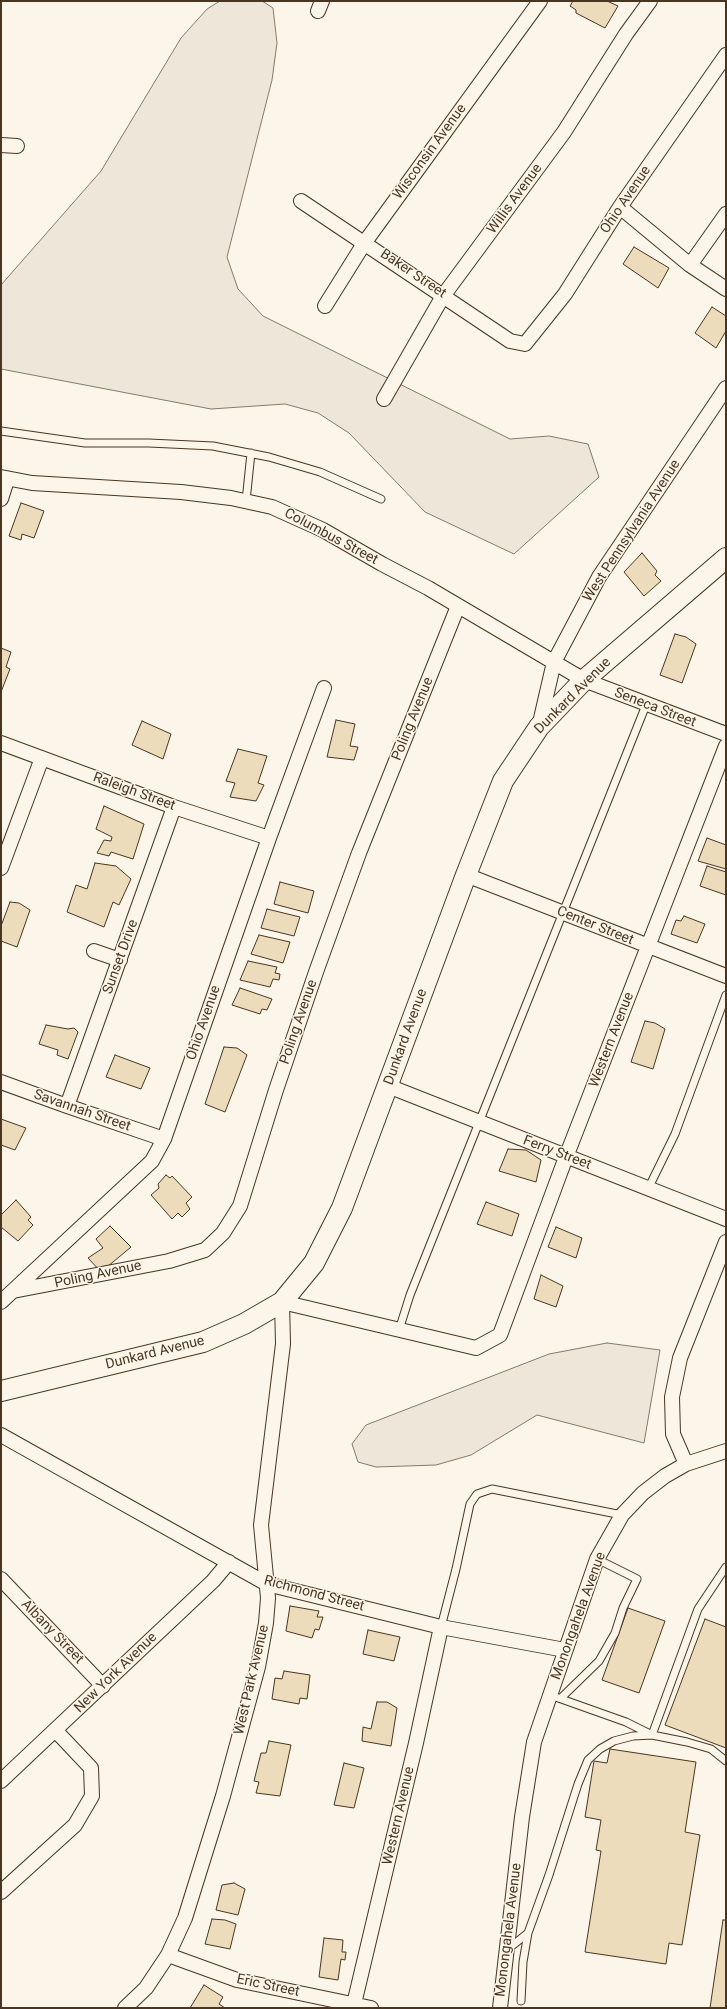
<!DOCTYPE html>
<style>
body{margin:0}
#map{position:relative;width:727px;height:2009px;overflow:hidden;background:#fbf6e9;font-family:Roboto,sans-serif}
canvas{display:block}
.frame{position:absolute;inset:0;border:2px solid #4a3520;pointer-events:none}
</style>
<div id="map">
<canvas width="727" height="2009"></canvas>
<div class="frame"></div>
</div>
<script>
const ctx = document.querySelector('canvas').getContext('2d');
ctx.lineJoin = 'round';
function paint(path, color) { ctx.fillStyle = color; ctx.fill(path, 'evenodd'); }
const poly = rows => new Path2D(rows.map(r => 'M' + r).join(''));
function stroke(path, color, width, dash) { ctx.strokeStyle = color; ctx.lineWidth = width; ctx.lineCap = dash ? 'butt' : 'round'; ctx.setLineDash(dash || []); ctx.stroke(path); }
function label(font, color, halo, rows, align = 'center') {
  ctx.font = font + ' Roboto,sans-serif'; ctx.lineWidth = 3; ctx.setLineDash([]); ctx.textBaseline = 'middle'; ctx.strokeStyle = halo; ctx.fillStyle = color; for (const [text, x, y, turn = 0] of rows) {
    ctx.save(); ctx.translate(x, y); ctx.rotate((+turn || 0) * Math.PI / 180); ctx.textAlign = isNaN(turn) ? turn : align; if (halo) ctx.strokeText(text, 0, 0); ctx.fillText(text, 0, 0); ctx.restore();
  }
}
const green = poly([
 [220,1,262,1,273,8,277,43,272,80,227,257,238,289,263,316,510,439,549,436,588,444,599,477,514,554,425,512,349,433,318,413,285,404,211,409,1,369,1,285,101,171,181,38,207,9,220,1],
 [607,1343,660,1350,644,1443,537,1415,471,1455,436,1465,376,1467,358,1462,352,1444,366,1425,549,1354,607,1343]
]);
const building = poly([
 [573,1,607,1,618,6,605,28,576,13,576,10,570,6,573,1],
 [634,247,669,268,658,288,623,264,634,247],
 [712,307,726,316,726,331,716,348,695,333,712,307],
 [21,503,44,511,34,538,22,534,21,540,9,536,21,503],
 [642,553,657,571,655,575,661,581,644,596,624,572,642,553],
 [675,634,686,637,696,644,682,683,660,675,675,634],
 [1,648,11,652,6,667,10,669,1,692,1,648],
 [336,720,355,724,350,746,358,747,354,760,327,757,336,720],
 [142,721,171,734,163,759,132,745,142,721],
 [238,749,267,756,258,783,264,785,256,801,230,797,235,783,226,781,238,749],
 [104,806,144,824,133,859,111,852,109,856,97,853,104,840,111,841,112,837,96,829,104,806],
 [707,838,726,845,726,869,698,861,707,838],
 [95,863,116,866,131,879,119,905,113,902,104,927,67,912,76,885,87,889,95,863],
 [707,866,726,872,726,895,700,886,707,866],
 [280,882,314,891,308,913,274,904,280,882],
 [10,902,19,903,30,910,17,947,1,941,1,926,10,902],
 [267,909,300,917,294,936,261,928,267,909],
 [684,916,705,924,697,943,671,934,676,920,681,921,684,916],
 [259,935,290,942,283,963,251,954,259,935],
 [248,961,277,967,275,973,280,974,279,980,273,979,270,987,240,980,248,961],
 [240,988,272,999,267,1010,262,1009,260,1014,232,1005,240,988],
 [645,1021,655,1023,665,1029,653,1069,631,1062,645,1021],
 [46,1025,68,1029,74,1028,78,1032,68,1059,57,1055,58,1050,39,1044,46,1025],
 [224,1047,237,1048,247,1055,225,1112,205,1104,224,1047],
 [115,1055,150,1068,141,1089,106,1077,115,1055],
 [1,1119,26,1128,15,1150,1,1145,1,1119],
 [508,1149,526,1150,541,1160,536,1182,499,1171,508,1149],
 [166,1175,170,1178,172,1176,192,1197,186,1203,190,1209,182,1217,178,1213,172,1219,151,1195,159,1188,158,1184,166,1175],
 [16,1200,31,1217,28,1220,33,1225,18,1241,1,1227,1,1215,16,1200],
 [486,1202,519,1214,512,1236,477,1224,486,1202],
 [110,1226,131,1247,101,1272,88,1258,103,1248,96,1239,110,1226],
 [556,1227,582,1238,576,1258,548,1247,556,1227],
 [541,1275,563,1286,556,1307,534,1299,541,1275],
 [290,1606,319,1611,317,1617,323,1617,319,1630,315,1629,312,1638,286,1631,290,1606],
 [628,1608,665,1621,639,1693,602,1680,628,1608],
 [705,1619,726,1627,726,1748,665,1725,705,1619],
 [368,1630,400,1637,394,1661,363,1654,368,1630],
 [284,1671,310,1675,307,1699,300,1698,299,1704,272,1699,275,1678,282,1679,284,1671],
 [377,1702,387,1702,397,1708,391,1746,362,1741,363,1727,371,1729,377,1702],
 [269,1741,291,1745,280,1796,256,1793,259,1782,254,1781,261,1753,266,1753,269,1741],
 [610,1749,696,1762,685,1832,700,1835,682,1945,669,1943,666,1964,585,1952,601,1851,596,1850,601,1820,585,1817,594,1761,607,1763,610,1749],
 [344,1763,364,1768,354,1808,334,1805,344,1763],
 [234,1883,245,1889,238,1915,216,1910,222,1885,234,1883],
 [212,1919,225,1920,236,1924,230,1949,205,1944,212,1919],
 [723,1920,726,1920,726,2008,710,2008,723,1920],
 [324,1938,343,1940,342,1952,346,1952,345,1960,341,1959,338,1980,319,1977,324,1938],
 [204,1985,223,1997,219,2004,225,2008,190,2008,204,1985]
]);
const service = poly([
 [1,431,85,443,149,443,213,446,269,457,320,472,381,499],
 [246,501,251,453],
 [648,1189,675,1134,726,995],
 [399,1330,410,1295,646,705],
 [441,1627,456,1569,470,1504,477,1494,492,1489,622,1515],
 [550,1695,626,1722,652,1735,698,1609,726,1567],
 [561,1698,599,1661,615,1633,623,1608,637,1579,597,1559],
 [508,1949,528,1933,549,1875,578,1784,588,1760,600,1749,614,1741,633,1736,652,1735,687,1742,711,1749,726,1761],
 [521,2001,523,1962,528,1933]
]);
const minor = poly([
 [318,11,322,1],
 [1,145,17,146],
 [301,201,510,341,525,344,565,294,620,207,726,55],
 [620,207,690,265,726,289],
 [690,265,726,214],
 [325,306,365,242,540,1],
 [384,399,443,296,564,132,626,34,650,1],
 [1,477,32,483,181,492,231,498,272,507,323,530,382,564,428,588,584,680,726,734],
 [1,499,7,480],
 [539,727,554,662,599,577,726,388],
 [1,743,174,807,269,838],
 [1,868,42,758],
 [466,875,726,976],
 [94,951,120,960],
 [1,1082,67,1106,164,1139],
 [388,1086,726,1219],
 [67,1106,174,807],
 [13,1291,169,1261,205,1250,223,1233,240,1206,276,1090,316,972,359,853,458,606],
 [1,1302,152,1161,164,1139,269,838,324,688],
 [1,1435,267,1584,441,1627,565,1650],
 [686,1464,673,1434,672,1397,680,1358,726,1242],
 [1,1579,103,1686],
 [1,1781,213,1581,229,1562],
 [1,1892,75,1825,92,1796,91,1768,56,1731],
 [168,1955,237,1980,371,2008],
 [125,2008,146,1988,168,1955,185,1918,223,1796,258,1667,266,1623,268,1598,261,1525,283,1344,282,1302,476,1348,500,1335,566,1157,726,746],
 [349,2008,354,2004,416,1743,441,1627],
 [500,2008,522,1817,534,1742,597,1559,622,1515,643,1493,665,1476,686,1464,726,1451]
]);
const secondary = poly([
 [1,1391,203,1342,244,1324,282,1302,314,1263,342,1208,466,875,503,781,539,727,584,680,726,558]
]);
const streetNames = [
 ["Wisconsin Avenue",430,152,-54],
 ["Willis Avenue",515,199,-54],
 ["Ohio Avenue",626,200,-56],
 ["Baker Street",413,274,34],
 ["West Pennsylvania Avenue",632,531,-57],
 ["Columbus Street",331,537,28],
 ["Dunkard Avenue",573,696,-45],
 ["Seneca Street",655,708,21],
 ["Poling Avenue",413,719,-68],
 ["Raleigh Street",134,792,20],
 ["Center Street",595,926,22],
 ["Sunset Drive",121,957,-70],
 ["Poling Avenue",299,1022,-71],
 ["Ohio Avenue",204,1023,-71],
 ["Dunkard Avenue",406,1037,-70],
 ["Western Avenue",612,1040,-69],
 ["Savannah Street",82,1111,19],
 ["Ferry Street",557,1153,21],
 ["Poling Avenue",98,1275,-12],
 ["Dunkard Avenue",155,1353,-14],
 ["Richmond Street",314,1594,15],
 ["Monongahela Avenue",579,1616,-70],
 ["Albany Street",52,1632,46],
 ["New York Avenue",116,1673,-44],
 ["West Park Avenue",252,1680,-77],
 ["Western Avenue",399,1816,-77],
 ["Monongahela Avenue",509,1930,-83],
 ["Eric Street",268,1986,12]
];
paint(green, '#ede6d9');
stroke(green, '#887966', 1);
paint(building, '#ecdcbc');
stroke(building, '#4a3520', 1);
stroke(service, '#4a3520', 9);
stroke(minor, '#4a3520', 16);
stroke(secondary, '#4a3520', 22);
stroke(service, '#fbf6e9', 7);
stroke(minor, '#fbf6e9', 14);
stroke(secondary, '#fbf6e9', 20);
label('14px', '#4a3520', '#fbf6e9', streetNames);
</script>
